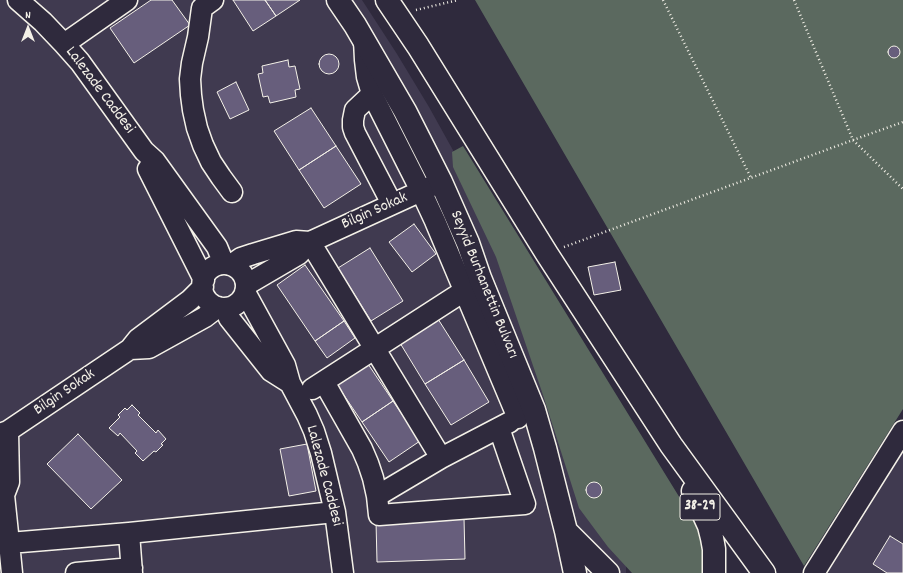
<!DOCTYPE html>
<meta charset="utf-8">
<style>
body{margin:0}
#map{position:relative;width:903px;height:573px;overflow:hidden;background:#2f2a3d;font-family:Dekko,sans-serif}
canvas{display:block}
.north{position:absolute;left:8px;top:8px;width:40px;height:40px;-webkit-text-stroke:3px #2f2a3d;paint-order:stroke;rotate:0deg;font-size:11px;font-weight:700;line-height:16px;text-align:center;color:#f4f1e8}
.north::after{content:'';display:block;margin:auto;width:14px;height:18px;background:#f4f1e8;clip-path:polygon(50% 0,100% 100%,50% 72%,0 100%)}
</style>
<div id="map">
<canvas width="903" height="573"></canvas>
<div class="north">N</div>
</div>
<script>
const ctx = document.querySelector('canvas').getContext('2d');
ctx.lineJoin = 'round';
function paint(path, color) { ctx.fillStyle = color; ctx.fill(path, 'evenodd'); }
const poly = rows => new Path2D(rows.map(r => 'M' + r).join(''));
function stroke(path, color, width, dash) { ctx.strokeStyle = color; ctx.lineWidth = width; ctx.lineCap = dash ? 'butt' : 'round'; ctx.setLineDash(dash || []); ctx.stroke(path); }
function label(font, color, halo, rows, align = 'center') {
  ctx.font = font + ' Dekko,sans-serif'; ctx.lineWidth = 3.5; ctx.setLineDash([]); ctx.textBaseline = 'middle'; ctx.strokeStyle = halo; ctx.fillStyle = color; for (const [text, x, y, turn = 0] of rows) {
    ctx.save(); ctx.translate(x, y); ctx.rotate((+turn || 0) * Math.PI / 180); ctx.textAlign = isNaN(turn) ? turn : align; if (halo) ctx.strokeText(text, 0, 0); ctx.fillText(text, 0, 0); ctx.restore();
  }
}
const built = poly([
 [0,0,362,0,397,54,429,107,459,161,626,510,626,573,0,573],
 [903,440,903,573,818,573]
]);
const green = poly([
 [475,0,903,0,903,409,804,566],
 [463,146,699,529,706,554,705,573,632,573,608,547,579,508,542,392,496,257,453,167,452,152]
]);
const building = poly([
 [151,0,172,0,190,25,134,63,110,28,151,0],
 [233,0,265,0,276,16,253,31,233,0],
 [265,0,300,0,276,16,265,0],
 '888 52a6 6 0 1 1 12 0a6 6 0 1 1-12 0Z',
 '319 64a10 10 0 1 1 20 0a10 10 0 1 1-20 0Z',
 [288,60,289,67,295,66,300,89,295,90,296,97,270,103,268,96,263,97,258,74,263,73,262,66,288,60],
 [236,82,249,110,230,119,217,92,236,82],
 [311,108,336,146,299,170,274,131,311,108],
 [336,146,361,184,324,208,299,170,336,146],
 [414,224,436,254,412,272,389,242,414,224],
 [370,248,403,301,371,321,338,268,370,248],
 [615,262,621,290,594,295,588,267,615,262],
 [305,265,344,321,315,341,277,285,305,265],
 [438,319,464,360,425,384,400,343,438,319],
 [344,321,355,338,327,358,315,341,344,321],
 [464,360,489,402,451,425,425,384,464,360],
 [366,361,393,401,362,422,335,382,366,361],
 [393,401,420,441,389,462,362,422,393,401],
 [132,405,140,413,138,415,156,433,158,430,166,439,161,444,163,445,156,452,154,451,143,461,135,453,137,451,120,433,118,436,109,428,120,417,118,415,125,408,127,410,132,405],
 [78,434,122,480,91,509,47,464,78,434],
 [307,444,316,491,289,496,280,449,307,444],
 '586 490a8 8 0 1 1 16 0a8 8 0 1 1-16 0Z',
 [464,518,465,559,377,562,376,521,464,518],
 [890,536,903,544,903,573,887,573,873,564,890,536]
]);
const path = poly([
 [663,0,751,178],
 [794,0,853,140,903,189],
 [416,10,458,0],
 [564,247,853,140,903,122]
]);
const minor = poly([
 [18,0,43,22,64,44,80,62,144,151,155,161,217,247,224,264],
 [213,0,202,8,198,37,192,63,190,79,191,95,193,110,197,128,203,145,211,162,221,177,232,192],
 [364,40,365,60,367,77,372,94,421,191,435,221,518,418],
 [64,44,127,0],
 [372,94,355,110,353,120,353,127,355,133,392,204],
 [148,169,204,280],
 [310,242,441,458],
 '202 286a22 22 0 1 1 44 0a22 22 0 1 1-44 0Z',
 [231,265,241,258,253,254,296,241,310,242],
 [246,285,299,254,310,242,432,186],
 [245,292,285,365,290,383,307,415,314,431,321,453,335,512,343,573],
 [225,308,229,318,271,371,290,383],
 [130,349,149,348,205,317,218,307],
 [324,382,362,449,368,463,373,478,377,496,379,515,525,504,499,428],
 [312,389,464,291],
 [0,434,8,431,130,349,138,339,190,300,203,287],
 [0,490,4,495,9,543,12,573],
 [4,495,9,482,8,431],
 [377,496,441,458,510,422],
 [129,533,132,573],
 [9,543,129,533,335,512],
 [76,573,132,568],
 [814,573,903,431]
]);
const major = poly([
 [338,0,355,25,405,111,441,182,468,243,480,278,534,410,545,448,566,531,575,573],
 [387,0,418,46,547,254,671,445,764,573],
 [693,491,709,526,712,538,714,549,714,573],
 [566,531,608,573]
]);
const shields = [
 [700,507,40]
];
const shieldNames = [
 ["38-29",700,507]
];
const streetNames = [
 ["Lalezade Caddesi",99,91,53],
 ["Bilgin Sokak",375,212,-24],
 ["Seyyid Burhanettin Bulvarı",483,285,68],
 ["Bilgin Sokak",65,393,-34],
 ["Lalezade Caddesi",323,476,75]
];
paint(built, '#403a50');
paint(green, '#5b695f');
paint(building, '#675e7c');
stroke(building, '#f4f1e8', 1);
stroke(minor, '#f4f1e8', 23);
stroke(major, '#f4f1e8', 25);
stroke(path, '#f4f1e8', 2.5, [1, 3]);
stroke(minor, '#2f2a3d', 20);
stroke(major, '#2f2a3d', 22);
for (const [x, y, w] of shields) { const box = new Path2D(); box.roundRect(x - w / 2, y - 13, w, 26, 3); ctx.fillStyle = '#2f2a3d'; ctx.fill(box); stroke(box, '#f4f1e8', 1); }
label('bold 15px', '#f4f1e8', null, shieldNames);
label('16px', '#f4f1e8', '#2f2a3d', streetNames);
</script>
